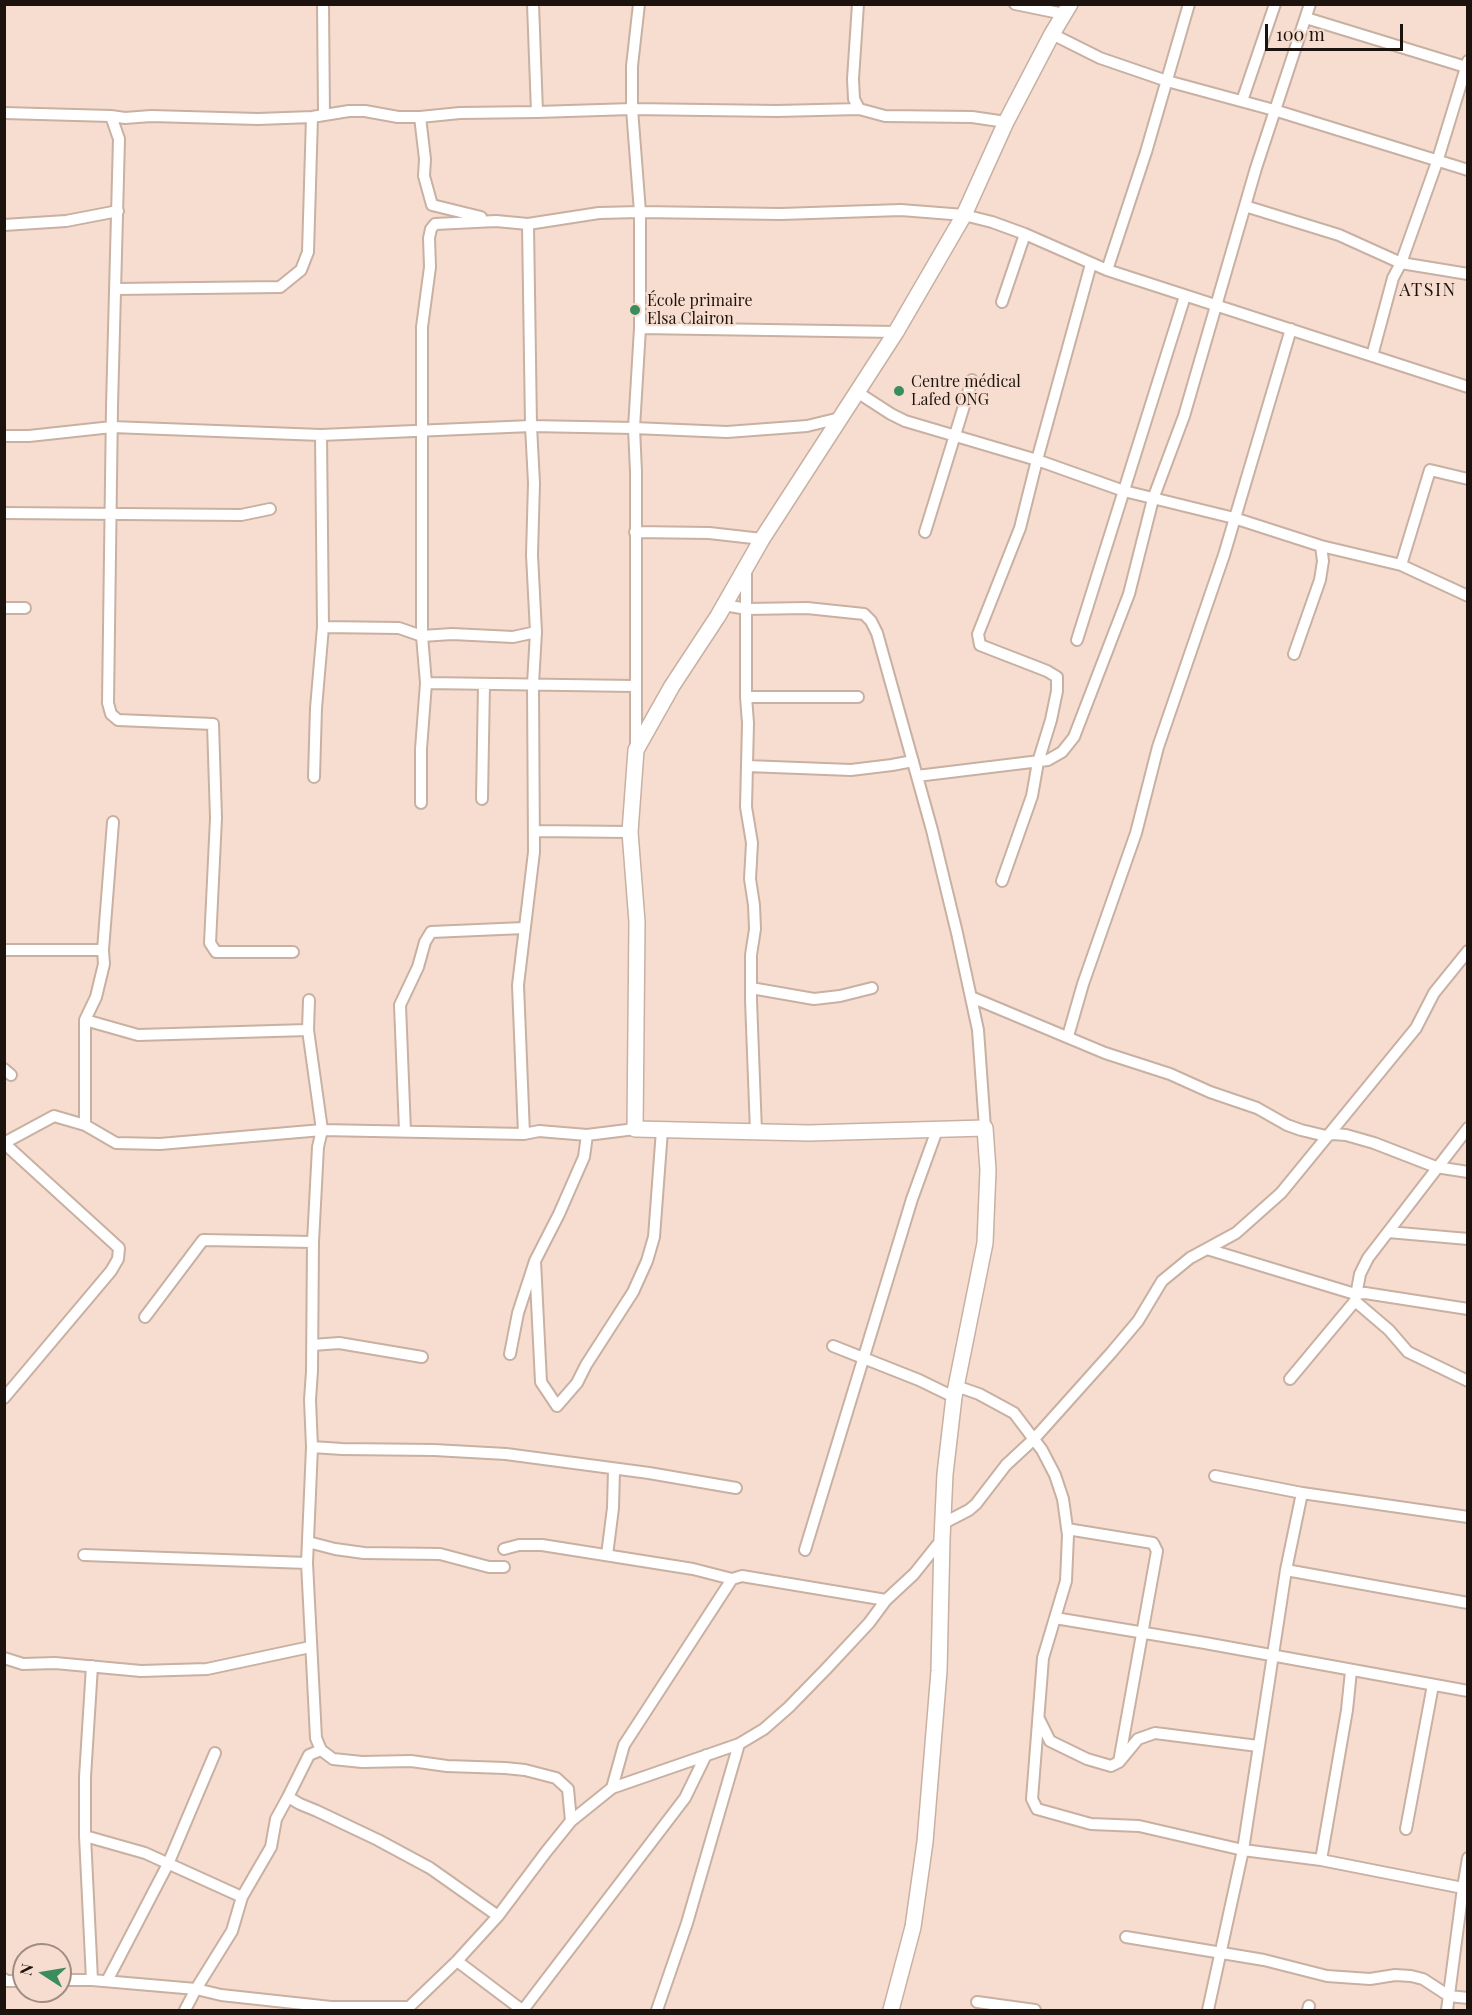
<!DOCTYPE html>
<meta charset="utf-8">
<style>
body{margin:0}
#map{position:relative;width:1472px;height:2015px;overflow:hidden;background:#f7ddcf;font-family:"Playfair Display",serif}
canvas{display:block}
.frame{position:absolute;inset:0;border:6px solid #1c130e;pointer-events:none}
.north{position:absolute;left:12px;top:1943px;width:60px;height:60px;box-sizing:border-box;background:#f7ddcf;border:2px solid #9f8c82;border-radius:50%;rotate:282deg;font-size:16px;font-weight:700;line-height:24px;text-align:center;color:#1c130e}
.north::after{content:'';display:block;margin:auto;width:21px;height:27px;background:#3c8d5e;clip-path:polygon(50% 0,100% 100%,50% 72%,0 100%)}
.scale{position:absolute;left:1265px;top:24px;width:138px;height:27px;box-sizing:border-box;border:3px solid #1c130e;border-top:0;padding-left:8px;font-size:18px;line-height:21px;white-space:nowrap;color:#1c130e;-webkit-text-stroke:4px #f7ddcf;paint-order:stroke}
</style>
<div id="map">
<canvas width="1472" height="2015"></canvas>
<div class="frame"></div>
<div class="north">N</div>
<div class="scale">100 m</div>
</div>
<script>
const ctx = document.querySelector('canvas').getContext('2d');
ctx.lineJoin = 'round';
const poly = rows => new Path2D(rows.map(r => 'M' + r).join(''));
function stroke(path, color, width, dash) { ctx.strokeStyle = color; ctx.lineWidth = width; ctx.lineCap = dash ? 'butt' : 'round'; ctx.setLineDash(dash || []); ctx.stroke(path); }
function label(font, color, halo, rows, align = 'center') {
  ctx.font = font + ' "Playfair Display",serif'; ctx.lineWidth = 4.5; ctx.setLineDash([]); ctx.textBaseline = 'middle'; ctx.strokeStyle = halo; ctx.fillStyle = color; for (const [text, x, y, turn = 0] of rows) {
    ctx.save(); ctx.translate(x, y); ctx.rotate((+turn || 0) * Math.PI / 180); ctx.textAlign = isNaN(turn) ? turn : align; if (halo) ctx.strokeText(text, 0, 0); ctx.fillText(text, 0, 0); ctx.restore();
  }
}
const street = poly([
 [323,4,324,115],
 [533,4,537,112,632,109,777,111,859,109],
 [858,4,853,79,854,99,859,109,885,116,972,117,1006,122],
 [1015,4,1064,14],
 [1306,18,1466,67],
 [1052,34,1100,58,1167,81,1274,110,1468,170],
 [1242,101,1275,4],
 [4,113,111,116,125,118,151,116,258,119,312,117,349,111,365,111,398,117,420,117,460,113,537,112],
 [111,116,119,139,112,406,108,703,111,714,118,720,213,724,216,818,210,943,216,952,293,952],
 [420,117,425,159,424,176,432,205,481,217],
 [1245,206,1339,235,1401,263,1468,274],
 [4,225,66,221,118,211],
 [1107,270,1146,152,1189,4],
 [116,289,280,287,301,270,308,252,312,117],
 [1002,302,1025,234],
 [640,328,896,332],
 [1372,356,1393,278,1401,263,1437,162,1468,61],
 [857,392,891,414,905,421,1037,460,1124,491,1234,518,1321,546,1401,565,1468,596],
 [4,436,29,436,112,427,321,435,531,426,634,428,727,432,807,426,840,418],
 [4,513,241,515,270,509],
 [635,532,709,533,762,539],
 [925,532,972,380],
 [1401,565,1430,470,1468,479],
 [746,567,746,697,748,723,746,807,752,843,750,879,754,905,755,929,751,955,751,1000,756,1132],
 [724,605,747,609,807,608,864,614,871,621,877,633,932,830,957,933,978,1030,985,1128],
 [4,608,25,608],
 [323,627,399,628,422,636,452,634,513,637,536,632],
 [1077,640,1185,296],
 [1294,654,1320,580,1323,561,1321,546],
 [426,683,634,686],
 [746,697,858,697],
 [636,750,636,472,634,428,640,328,640,212,632,109,632,66,639,4],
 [747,766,851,770,892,765,913,761],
 [917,776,1048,760,1062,752,1074,737,1129,594,1153,499,1184,416,1256,168,1310,4],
 [314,777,316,708,323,627,321,435],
 [482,799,484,684],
 [421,803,421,749,426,683,422,636,422,327,430,267,429,238,431,229,435,224,496,221,528,224,599,213,640,212,781,214,901,210,964,215,992,222,1025,234,1107,270,1468,387],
 [534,831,630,832],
 [1002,881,1032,796,1038,762,1051,720,1057,691,1057,677,1047,671,980,645,978,634,1020,528,1037,460,1091,264],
 [4,950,103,950],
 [751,988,814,999,840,996,872,988],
 [971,997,1105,1053,1170,1074,1210,1092,1257,1108,1287,1125,1301,1130,1326,1136,1333,1134,1346,1135,1374,1143,1436,1167,1468,1172],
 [309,1000,308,1030,322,1130,318,1147,313,1242,312,1371,310,1400,312,1447,307,1563,316,1738,321,1750,333,1759,362,1762,411,1761,447,1766,505,1768,525,1770,556,1778,568,1789,571,1821],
 [85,1020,96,997,104,964,103,950,113,822],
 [1068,1036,1083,984,1136,833,1158,747,1224,555,1291,329],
 [4,1069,11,1075],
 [85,1125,85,1020,138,1035,308,1030],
 [405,1131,400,1005,418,967,425,942,431,932,524,928],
 [524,1134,518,985,534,852,533,684,536,632,532,555,534,483,531,426,528,224],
 [4,1143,54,1116,85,1125,116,1143,160,1144,322,1130,524,1134,539,1131,587,1135,635,1129],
 [1388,1232,1468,1239],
 [1207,1249,1355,1294,1365,1293,1468,1309],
 [535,1261,541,1382,557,1406,577,1383,586,1365,633,1292,647,1261,654,1237,662,1130],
 [1355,1301,1389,1330,1408,1352,1468,1381],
 [145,1317,203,1240,313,1242],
 [313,1345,339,1343,422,1357],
 [833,1346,919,1380,954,1397],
 [510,1354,518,1313,535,1261,559,1214,584,1157,587,1135],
 [1290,1379,1355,1301,1360,1274,1368,1258,1468,1128],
 [956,1386,979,1394,1014,1413,1042,1450,1055,1475,1063,1499,1068,1535,1066,1581,1043,1658,1032,1799,1037,1809,1091,1824,1139,1826,1243,1850,1321,1860,1463,1888,1447,2010],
 [4,1398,111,1271,118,1259,119,1248,5,1144],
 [312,1447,342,1449,434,1450,506,1454,649,1473,736,1488],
 [1215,1476,1302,1493,1468,1517],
 [942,1524,969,1510,976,1504,1006,1465,1034,1439,1111,1353,1138,1321,1162,1281,1190,1258,1236,1233,1281,1193,1416,1028,1434,993,1468,951],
 [1067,1529,1153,1543,1157,1551,1119,1762],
 [308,1542,335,1549,364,1553,440,1554,489,1567,504,1567],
 [504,1549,519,1545,542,1545,693,1569,732,1579],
 [805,1550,912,1199,937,1130],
 [84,1555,307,1563],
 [607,1555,613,1508,614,1469],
 [1286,1570,1468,1603],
 [1055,1618,1205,1643,1468,1691],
 [4,1658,23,1664,55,1663,141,1671,207,1669,310,1647],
 [92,1666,85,1777,85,1836,92,1980],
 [1039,1719,1050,1741,1087,1759,1111,1766,1119,1762,1138,1739,1155,1733,1258,1746],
 [321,1750,309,1755,288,1797,300,1804,317,1811,378,1840,430,1868,498,1916],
 [612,1788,624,1745,732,1579,742,1576,886,1600],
 [1406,1829,1433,1685],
 [85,1836,145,1853,242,1897],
 [1468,1858,1463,1888,1468,1888],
 [1321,1860,1347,1710,1351,1671],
 [1126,1937,1264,1960,1327,1976,1370,1979,1395,1975,1411,1976,1423,1979,1449,1996,1468,1998],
 [457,1961,522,2010],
 [4,1979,5,1981,24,1981],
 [60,1980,92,1980,196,1989,221,1995,331,2007,408,2007],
 [107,1981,168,1864,215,1753],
 [977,2002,1035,2010],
 [185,2010,196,1989,232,1931,242,1897,271,1847,276,1819,288,1797],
 [406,2010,457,1961,498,1916,546,1852,571,1821,612,1788,739,1744,764,1729,789,1707,827,1668,869,1623,886,1600,914,1574,942,1539],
 [523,2010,685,1798,706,1755],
 [657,2010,687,1923,739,1744],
 [1208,2010,1243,1850,1286,1570,1302,1493],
 [1308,2010,1309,2006]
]);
const secondary = poly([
 [891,2010,913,1927,925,1842,939,1671,942,1539,945,1474,954,1397,985,1243,988,1170,985,1128,809,1133,635,1129,637,922,630,832,636,750,672,686,718,616,762,539,896,332,964,215,1006,122,1052,34,1070,4]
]);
const markers = [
 [635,310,6,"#3c8d5e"],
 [899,391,6,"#3c8d5e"]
];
const poiNames = [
 ["École primaire",647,301],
 ["Elsa Clairon",647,319],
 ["Centre médical",911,382],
 ["Lafed ONG",911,400]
];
const neighbourhoodNames = [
 ["ATSIN",1428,290]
];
stroke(street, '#c8b0a2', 14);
stroke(secondary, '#c8b0a2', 18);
stroke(street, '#fff', 10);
stroke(secondary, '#fff', 15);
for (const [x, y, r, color] of markers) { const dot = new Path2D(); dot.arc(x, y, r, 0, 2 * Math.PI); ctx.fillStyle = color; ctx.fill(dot); stroke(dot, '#f7ddcf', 2); }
label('16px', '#1c130e', '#f7ddcf', poiNames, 'left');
ctx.letterSpacing = '1.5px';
label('18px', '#1c130e', '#f7ddcf', neighbourhoodNames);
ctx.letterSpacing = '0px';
</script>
